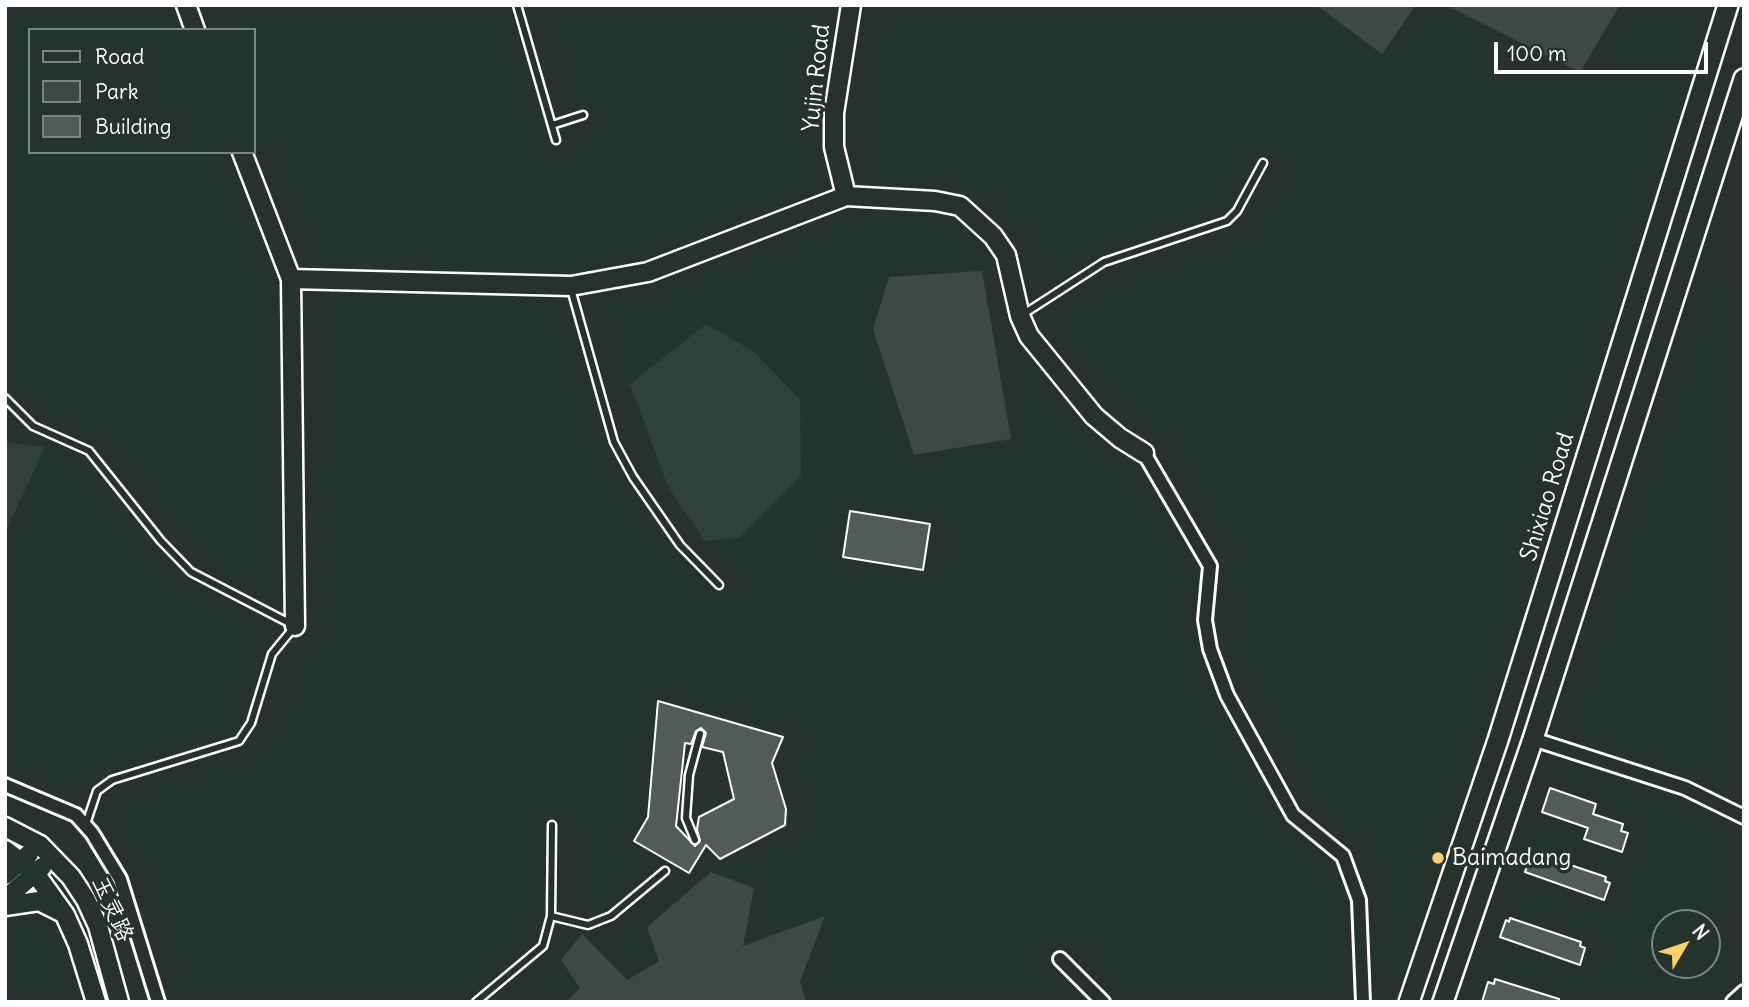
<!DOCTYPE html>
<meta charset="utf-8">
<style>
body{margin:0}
#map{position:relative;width:1749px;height:1007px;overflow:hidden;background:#26332d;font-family:Delius,sans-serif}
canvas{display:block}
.frame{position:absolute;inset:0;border:7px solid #fff;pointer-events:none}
.legend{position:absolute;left:28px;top:28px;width:228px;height:126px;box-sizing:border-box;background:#26332d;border:2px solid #7d8581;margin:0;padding:9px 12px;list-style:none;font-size:21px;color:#fff}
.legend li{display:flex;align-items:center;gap:14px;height:35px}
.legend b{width:35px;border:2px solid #7d8581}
.north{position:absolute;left:1651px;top:909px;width:70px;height:70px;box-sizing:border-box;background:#26332d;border:2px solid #7d8581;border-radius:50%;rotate:51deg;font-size:19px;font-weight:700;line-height:28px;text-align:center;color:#fff}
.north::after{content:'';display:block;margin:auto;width:24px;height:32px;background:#ffd166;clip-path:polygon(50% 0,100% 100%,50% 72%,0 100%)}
.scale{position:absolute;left:1494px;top:42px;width:214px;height:32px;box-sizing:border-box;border:4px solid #fff;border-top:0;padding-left:9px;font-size:21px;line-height:24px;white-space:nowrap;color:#fff;-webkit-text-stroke:5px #26332d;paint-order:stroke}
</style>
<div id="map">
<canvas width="1749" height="1007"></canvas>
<div class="frame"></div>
<ul class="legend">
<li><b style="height:9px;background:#26332d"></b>Road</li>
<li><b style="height:19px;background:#3e4944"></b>Park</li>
<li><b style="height:19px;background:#515c57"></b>Building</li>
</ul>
<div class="north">N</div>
<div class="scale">100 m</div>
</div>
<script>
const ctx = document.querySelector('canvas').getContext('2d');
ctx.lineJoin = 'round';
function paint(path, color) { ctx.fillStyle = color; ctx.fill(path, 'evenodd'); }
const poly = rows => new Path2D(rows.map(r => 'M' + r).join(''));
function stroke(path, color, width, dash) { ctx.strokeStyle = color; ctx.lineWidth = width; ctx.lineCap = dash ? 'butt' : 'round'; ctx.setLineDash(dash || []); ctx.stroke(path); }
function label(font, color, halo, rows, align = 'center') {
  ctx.font = font + ' Delius,"LXGW WenKai TC",sans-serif'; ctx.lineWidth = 7; ctx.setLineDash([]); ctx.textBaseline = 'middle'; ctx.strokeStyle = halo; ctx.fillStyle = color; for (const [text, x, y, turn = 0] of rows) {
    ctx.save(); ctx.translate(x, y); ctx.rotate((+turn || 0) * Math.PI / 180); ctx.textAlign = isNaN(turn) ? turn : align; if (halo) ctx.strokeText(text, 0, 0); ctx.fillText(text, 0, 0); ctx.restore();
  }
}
const built = poly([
 [706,324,753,351,800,399,801,476,739,538,705,541,668,487,630,384],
 [5,442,45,447,5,533]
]);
const green = poly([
 [1316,5,1416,5,1382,54],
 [1445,5,1620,5,1580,72],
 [982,271,1011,439,914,455,873,329,889,277],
 [711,872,754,888,743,946,825,916,800,981,806,1002,566,1002,580,988,561,960,582,934,627,980,659,961,647,927]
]);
const building = poly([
 [850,511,930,524,923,570,843,557,850,511],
 [658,701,783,737,772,763,786,809,785,825,720,859,706,845,689,873,634,841,648,817,658,701],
 [701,728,706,733,702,747,723,752,734,799,699,817,697,829,700,841,695,846,676,826,685,743,691,744,696,731,701,728],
 [1550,788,1596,804,1593,814,1623,824,1621,831,1628,833,1622,852,1584,839,1588,828,1542,812,1550,788],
 [1535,853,1606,877,1605,881,1610,883,1604,900,1525,872,1530,855,1533,857,1535,853],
 [1510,918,1581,942,1580,946,1585,948,1580,965,1500,937,1506,920,1509,922,1510,918],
 [1495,979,1559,999,1559,1002,1482,1002,1488,982,1494,984,1495,979]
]);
const lane = poly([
 [517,5,556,140],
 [552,125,583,115],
 [571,289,614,442,633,477,680,545,719,585],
 [1022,315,1104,262,1227,221,1237,211,1263,163],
 [5,398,33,426,89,451,161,541,191,572,295,626,272,654,251,723,239,741,112,780,97,791,86,824],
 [695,840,686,818,689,775,700,734],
 [551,916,588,925,611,916,665,871],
 [476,1002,543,946,551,916,552,825]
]);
const street = poly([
 [1144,453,1210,566,1205,620,1210,649,1227,695,1293,815,1343,856,1359,900,1363,1002],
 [1533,739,1685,788,1744,817],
 [5,785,76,815,92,833,120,879,158,1002],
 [1060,959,1103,1002],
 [1733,1002,1744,992]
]);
const secondary = poly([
 [186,5,195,30],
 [242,152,291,279,295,626],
 [846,196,834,147,834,113,851,5],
 [291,279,571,286,648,272,846,196,935,201,960,206,993,236,1006,255,1020,316,1029,336,1094,416,1120,438,1144,453],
 [5,827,40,845,71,877,86,900,98,926,119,1002],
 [5,850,35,873,65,915,78,944,96,1002],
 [5,875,29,854],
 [5,899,42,867],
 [5,906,39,901,61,912]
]);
const primary = poly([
 [1409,1002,1498,740,1728,5],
 [1443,1002,1533,739,1744,79]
]);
const markers = [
 [1438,858,7,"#ffd166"]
];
const streetNames = [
 ["Yujin Road",817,78,-84],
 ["Shixiao Road",1548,497,-73],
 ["玉灵路",112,909,66]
];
const poiNames = [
 ["Baimadang",1452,858]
];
paint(built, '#333f3a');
paint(green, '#3e4944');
paint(building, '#515c57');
stroke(building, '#fff', 2);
stroke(lane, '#fff', 11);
stroke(street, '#fff', 18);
stroke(secondary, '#fff', 23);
stroke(primary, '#fff', 24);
stroke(lane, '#26332d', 6);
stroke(street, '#26332d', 12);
stroke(secondary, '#26332d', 18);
stroke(primary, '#26332d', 19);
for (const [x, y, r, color] of markers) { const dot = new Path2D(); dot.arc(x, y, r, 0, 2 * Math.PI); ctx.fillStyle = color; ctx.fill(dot); stroke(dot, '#26332d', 2.5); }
label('23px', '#fff', '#26332d', streetNames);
label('23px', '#fff', '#26332d', poiNames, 'left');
</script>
